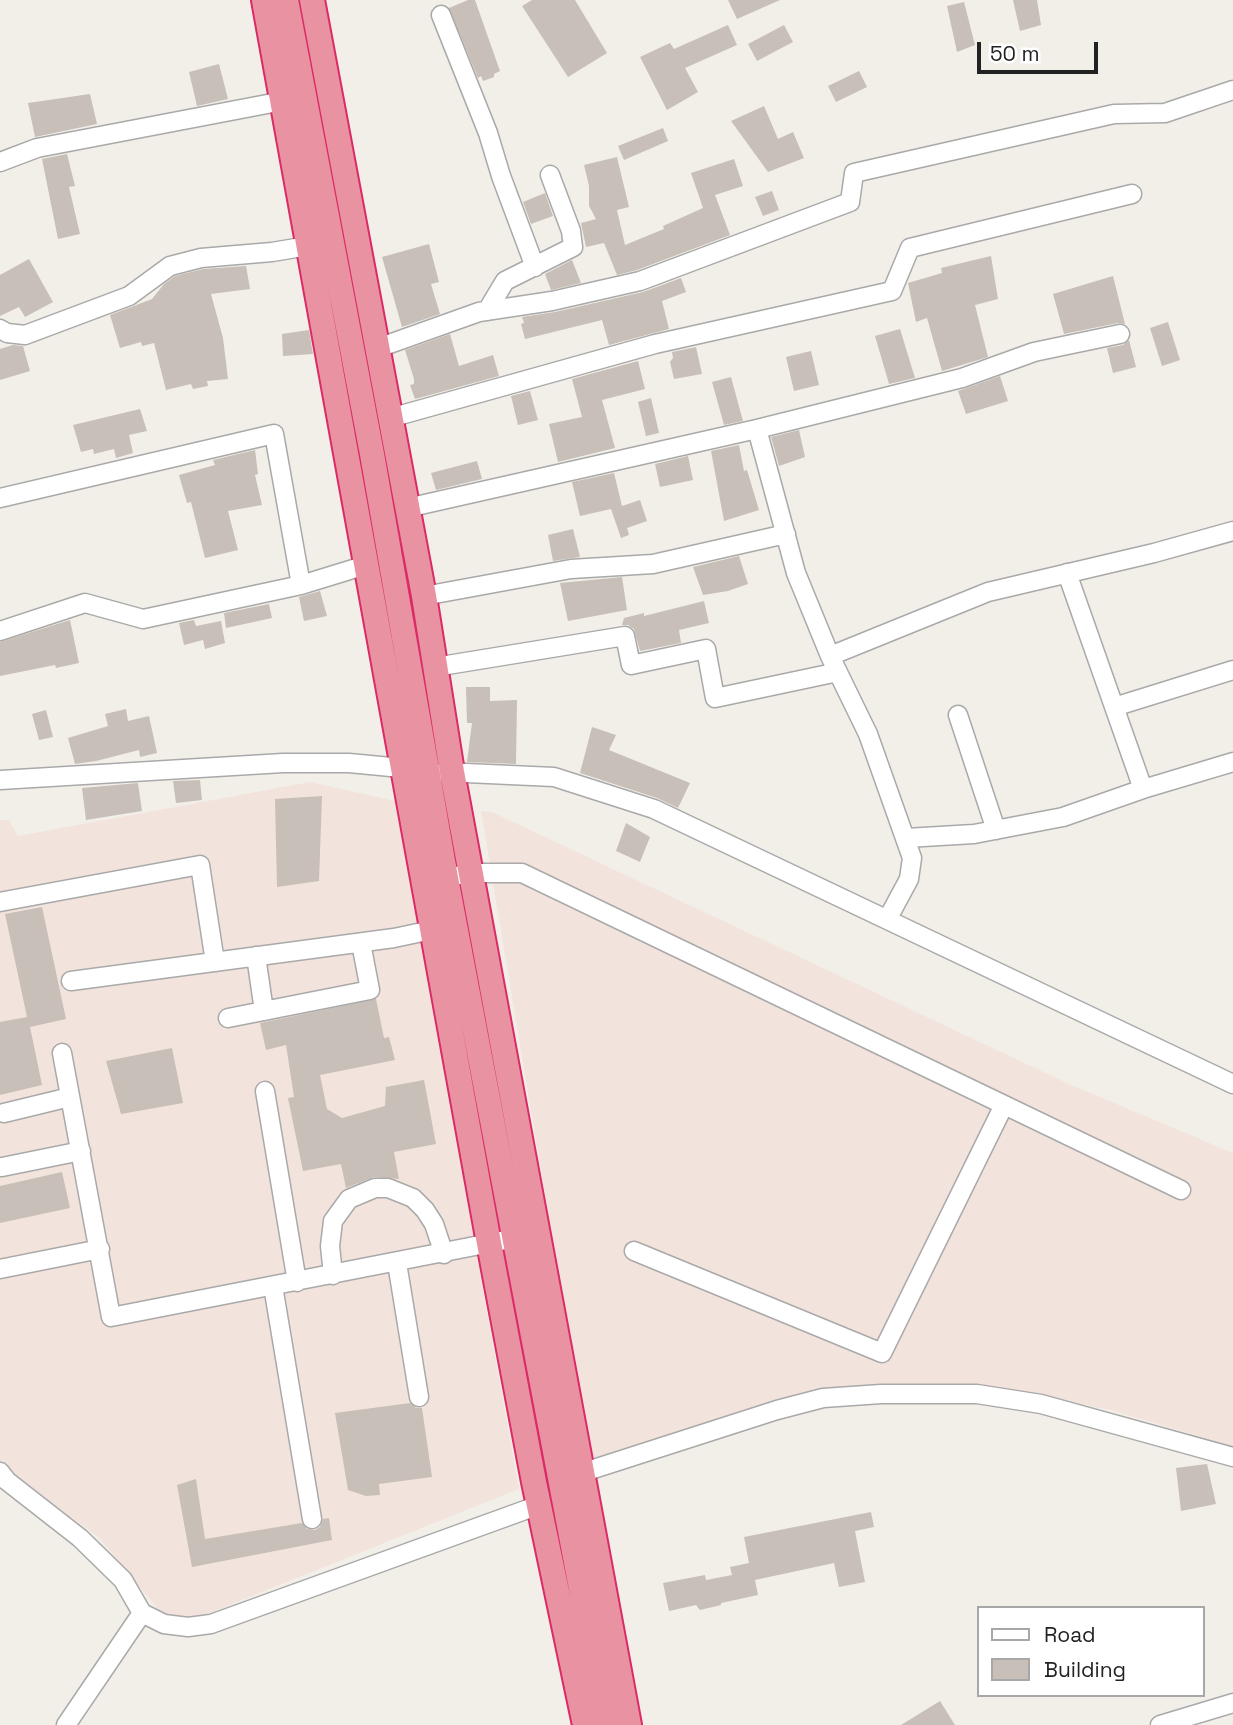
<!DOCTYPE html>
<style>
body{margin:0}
#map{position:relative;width:1233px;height:1725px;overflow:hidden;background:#f2efe9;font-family:"Space Grotesk",sans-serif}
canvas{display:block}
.legend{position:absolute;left:977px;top:1606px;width:228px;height:91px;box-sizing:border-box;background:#fff;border:2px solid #a7a7a7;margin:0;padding:9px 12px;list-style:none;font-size:21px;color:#222}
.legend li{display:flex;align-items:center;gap:14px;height:35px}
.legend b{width:35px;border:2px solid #a7a7a7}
.scale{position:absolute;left:977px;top:42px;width:121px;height:32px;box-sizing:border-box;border:4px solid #222;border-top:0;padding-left:9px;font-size:21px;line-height:24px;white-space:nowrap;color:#222;-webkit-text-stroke:5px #fff;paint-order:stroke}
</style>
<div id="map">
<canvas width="1233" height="1725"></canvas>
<ul class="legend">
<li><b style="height:9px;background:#fff"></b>Road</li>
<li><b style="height:19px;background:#c7bfb8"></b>Building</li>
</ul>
<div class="scale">50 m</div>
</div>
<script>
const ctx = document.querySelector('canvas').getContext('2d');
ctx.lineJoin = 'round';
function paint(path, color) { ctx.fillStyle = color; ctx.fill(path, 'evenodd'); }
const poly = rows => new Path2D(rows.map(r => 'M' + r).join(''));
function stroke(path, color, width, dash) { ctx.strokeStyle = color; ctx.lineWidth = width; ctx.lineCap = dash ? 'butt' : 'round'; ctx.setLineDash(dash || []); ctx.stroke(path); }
const military = poly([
 [310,782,395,801,519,1489,187,1622,162,1614,99,1538,73,1518,47,1508,0,1463,0,820,9,820,18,836],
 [481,811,492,812,1069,1084,1233,1153,1233,1446,1110,1410,1036,1395,773,1404,737,1413,623,1453,589,1459]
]);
const building = poly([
 [468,0,475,0,500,71,494,74,494,77,483,81,481,76,478,78,449,8],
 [532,0,575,0,607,53,568,77,522,6],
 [728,0,780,0,737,19],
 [1013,0,1037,0,1041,25,1020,31],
 [964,2,975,45,957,52,947,6],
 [728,25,737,45,685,68,698,92,667,110,640,57,670,43,674,49],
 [784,25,793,42,757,61,748,44],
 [219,64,228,99,197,106,189,72],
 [859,71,867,87,836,102,828,86],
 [90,94,97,124,35,137,28,103],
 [764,106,778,139,793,132,804,158,768,172,731,121],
 [663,128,668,141,624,160,618,146],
 [67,154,75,186,69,187,80,234,58,239,42,159],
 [617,157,629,207,617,210,625,245,664,229,663,226,703,208,691,173,734,159,743,186,715,195,730,235,637,270,617,275,604,243,586,247,581,223,596,219,589,206,589,186,584,165],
 [772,191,779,210,763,216,755,197],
 [545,193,553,216,531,224,523,202],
 [429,244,439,282,431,284,440,314,402,327,382,257],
 [991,256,998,299,975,305,988,357,942,371,927,318,916,322,908,283,942,273,941,268],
 [29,259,53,302,25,317,19,307,0,316,0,275],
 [572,260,581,283,551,290,545,274],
 [246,266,250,289,211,294,223,338,228,379,207,381,208,386,193,389,191,384,166,390,154,343,142,346,141,342,120,348,110,315,152,299,164,284,175,276,203,269],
 [1113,276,1125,324,1118,323,1064,334,1053,294],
 [681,278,686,292,662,301,669,329,609,345,602,320,525,339,521,324,524,323,522,317,555,312,643,292],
 [1168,322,1180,360,1162,366,1150,328],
 [900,329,915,378,889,384,875,336],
 [309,330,313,354,283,356,282,334],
 [450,334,459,366,493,355,499,376,415,399,410,385,414,384,414,379,405,350],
 [1129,340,1136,367,1113,373,1107,348,1123,345],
 [13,345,23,346,30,371,0,380,0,349],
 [696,347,702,374,674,379,670,362,673,358,672,352],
 [811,351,819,385,794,391,786,357],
 [638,361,645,389,602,400,615,448,558,462,549,424,582,417,572,379],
 [1000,376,1008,401,966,414,958,391],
 [731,377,743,421,724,425,712,382],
 [530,391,538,420,518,425,511,396],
 [651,398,659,433,646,436,638,402],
 [140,409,147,431,129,435,133,453,116,458,114,449,94,454,93,449,81,452,73,425],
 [799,430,805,457,779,466,771,437],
 [739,445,744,471,747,470,759,510,724,521,711,451],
 [255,450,258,474,255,475,262,505,228,511,238,550,205,558,191,502,187,503,179,475,215,465,213,460],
 [688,456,693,480,660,487,655,464],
 [477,461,482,479,436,490,431,473],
 [614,473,622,506,640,500,647,521,627,528,629,535,621,538,611,509,580,516,572,482],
 [573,529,580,557,553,561,548,535],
 [739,556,748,584,728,591,703,595,693,567],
 [622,577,627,610,568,621,560,583],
 [320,591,327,616,304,621,299,597],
 [704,601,709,623,679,630,681,643,640,651,634,629,628,625,622,625,624,618,644,613,644,616],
 [269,604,272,618,226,628,224,613],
 [70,620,79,663,56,668,55,665,0,676,0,642],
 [194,620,196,626,221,621,225,643,205,649,203,640,184,645,179,623],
 [466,687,490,687,490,701,517,700,516,764,467,762,472,723,467,723],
 [126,709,128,721,149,716,157,753,140,757,139,750,96,761,75,764,68,738,108,726,105,714],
 [46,710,53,737,39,740,32,714],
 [592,727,616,735,609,750,690,783,678,808,657,798,580,773],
 [200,780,202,800,176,803,173,781],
 [138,783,142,811,86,820,82,788],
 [322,796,319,881,277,887,275,799],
 [626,823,650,837,640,862,616,851],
 [42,907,66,1019,30,1027,42,1085,0,1095,0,1022,27,1017,5,914],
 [376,999,384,1038,389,1037,395,1060,320,1075,327,1109,342,1118,385,1106,386,1087,424,1080,436,1144,394,1152,399,1179,374,1177,346,1188,341,1164,303,1171,288,1098,294,1097,286,1045,266,1050,260,1023],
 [172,1048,183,1103,121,1114,106,1061],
 [62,1172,70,1208,0,1223,0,1186],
 [410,1403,416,1408,422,1408,432,1477,379,1484,380,1495,366,1496,348,1490,335,1413],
 [1207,1464,1216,1504,1181,1511,1176,1468],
 [196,1479,205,1539,302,1523,307,1529,315,1530,320,1527,323,1519,329,1518,332,1540,192,1567,177,1485],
 [871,1512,874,1527,855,1531,865,1582,839,1587,834,1563,755,1580,758,1595,721,1603,721,1605,700,1610,696,1605,669,1611,663,1583,705,1575,706,1580,732,1575,730,1567,749,1563,744,1537],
 [940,1701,955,1725,901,1725]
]);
const minor = poly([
 [441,15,488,133,501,176,535,267],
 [0,162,37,148,283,101],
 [487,311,505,281,573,247,571,231,550,175],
 [0,329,7,333,25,335,129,296,170,266,201,258,272,252,308,246],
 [378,348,479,312,552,301,640,281,850,202,854,173,1114,114,1165,113,1233,90],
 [390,418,655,344,892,291,910,248,1132,194],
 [757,429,962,378,1034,352,1120,334],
 [0,498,274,434,301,585],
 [407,508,757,429,796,573,830,656,868,734,912,858,909,879,888,918],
 [424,596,571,569,653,564,786,534],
 [0,631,85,603,143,619,301,585,366,565],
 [830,656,988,592,1154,553,1233,531],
 [435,667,625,636,631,665,706,649,715,698,838,672],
 [1114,707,1233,670],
 [958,715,996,830],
 [444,772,554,777,654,809,1233,1084],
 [0,780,283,763,349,763,412,769],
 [1143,789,1233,762],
 [906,838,974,834,1063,817,1143,789,1067,573],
 [460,875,470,873,522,873,1181,1190],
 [0,902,200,865,215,962],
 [256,956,264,1011],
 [71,981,394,938,441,928],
 [228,1018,370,990,361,943],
 [62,1053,111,1317,526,1236],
 [265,1091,297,1282],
 [4,1113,70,1097],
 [2,1167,81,1151],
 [634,1251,882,1353,1004,1105],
 [397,1263,419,1397],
 [0,1269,100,1249],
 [333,1275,330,1246,333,1221,349,1199,375,1188,388,1188,413,1198,425,1210,434,1224,444,1254],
 [273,1286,312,1519],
 [0,1472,7,1481,80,1538,123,1580,142,1613,164,1624,188,1627,211,1624,539,1505],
 [581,1473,777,1410,823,1398,881,1394,977,1394,1041,1404,1233,1457],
 [66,1725,142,1613],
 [1160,1725,1233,1703]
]);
const highway = poly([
 [264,0,489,1243,534,1482,585,1725],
 [286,0,372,454,446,878,607,1725],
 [312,0,424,596,452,772,629,1725]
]);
paint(military, '#f3e3dd');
paint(building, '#c7bfb8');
stroke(minor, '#a9a9a9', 21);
stroke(highway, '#dc2a67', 28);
stroke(minor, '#fff', 18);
stroke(highway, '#e892a2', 24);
</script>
